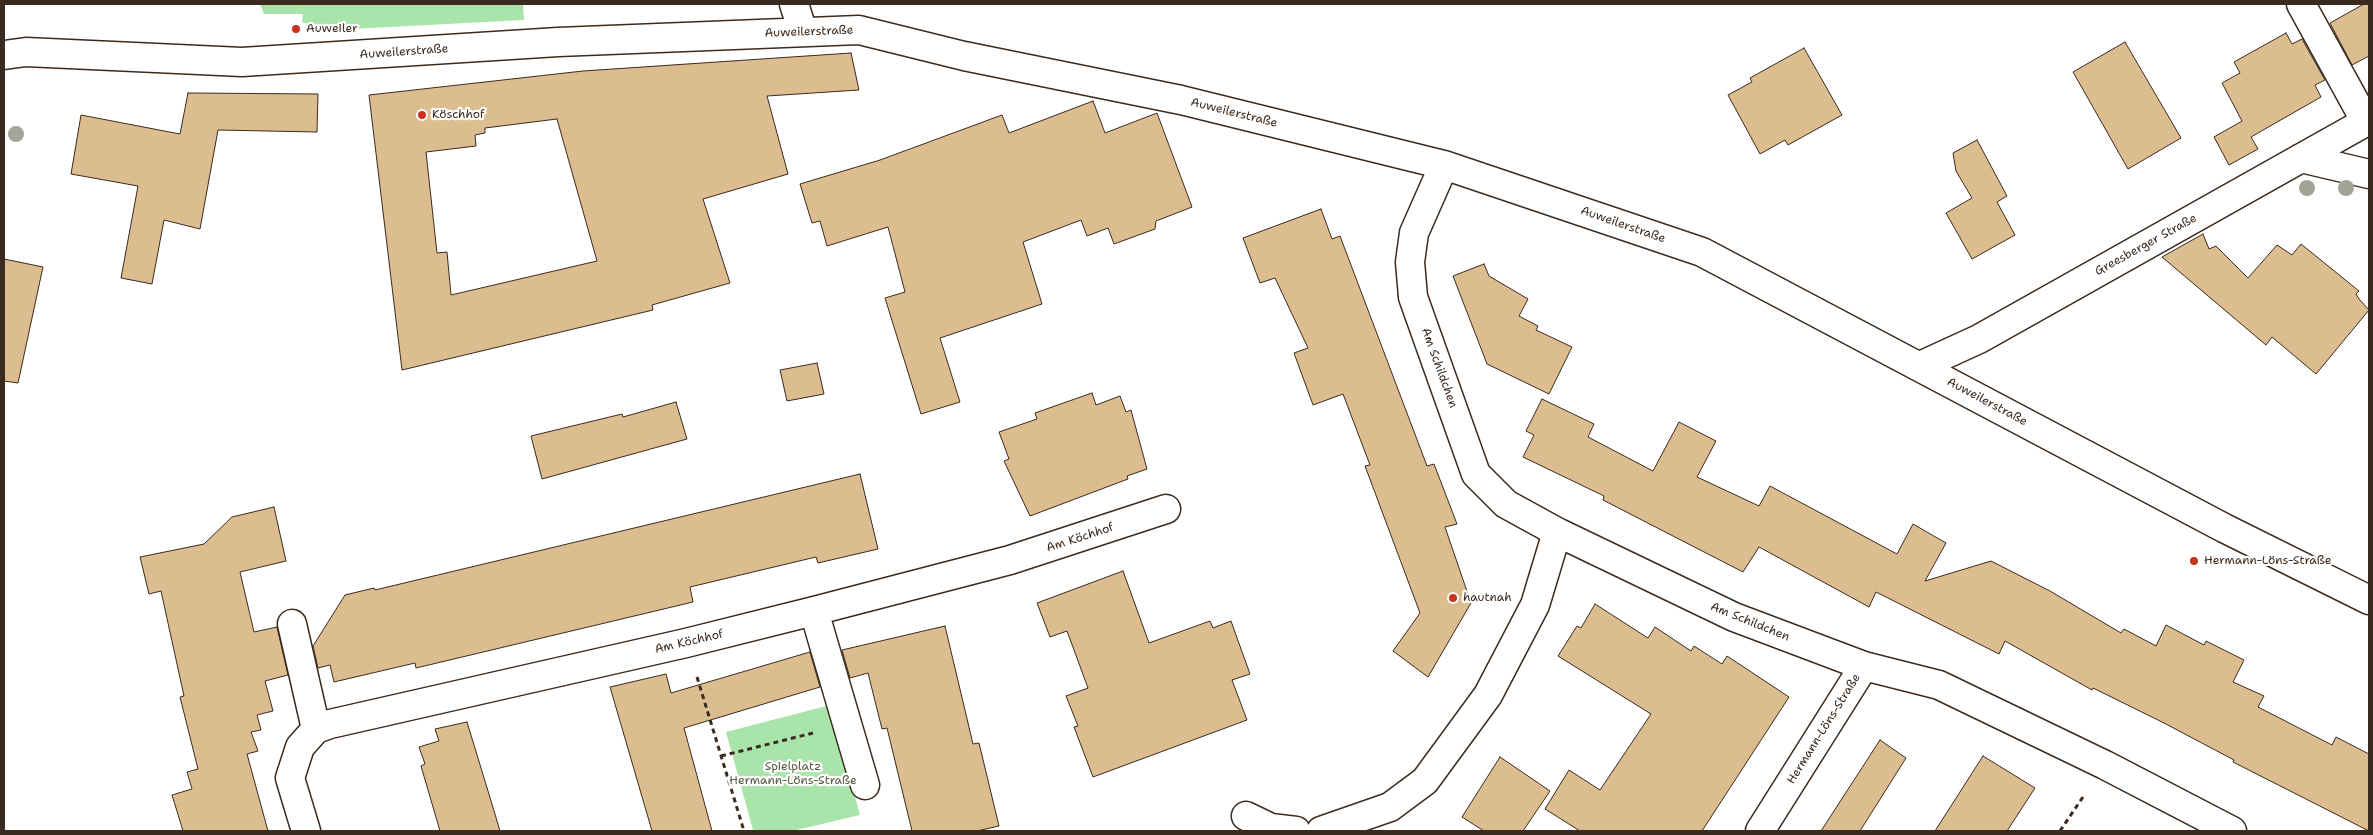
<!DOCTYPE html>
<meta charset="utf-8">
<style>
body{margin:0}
#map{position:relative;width:2373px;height:835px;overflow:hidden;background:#fff;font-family:"Shantell Sans",sans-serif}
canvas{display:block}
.frame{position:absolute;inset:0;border:5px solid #3b2a1e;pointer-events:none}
</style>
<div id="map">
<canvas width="2373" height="835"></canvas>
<div class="frame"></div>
</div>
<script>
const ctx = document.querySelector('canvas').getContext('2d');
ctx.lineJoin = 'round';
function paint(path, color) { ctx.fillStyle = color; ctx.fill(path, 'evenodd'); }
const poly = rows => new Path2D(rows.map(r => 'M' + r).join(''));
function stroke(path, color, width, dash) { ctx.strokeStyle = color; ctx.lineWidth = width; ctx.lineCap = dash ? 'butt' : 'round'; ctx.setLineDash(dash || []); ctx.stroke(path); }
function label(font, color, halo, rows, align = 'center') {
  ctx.font = font + ' "Shantell Sans",sans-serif'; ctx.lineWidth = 4.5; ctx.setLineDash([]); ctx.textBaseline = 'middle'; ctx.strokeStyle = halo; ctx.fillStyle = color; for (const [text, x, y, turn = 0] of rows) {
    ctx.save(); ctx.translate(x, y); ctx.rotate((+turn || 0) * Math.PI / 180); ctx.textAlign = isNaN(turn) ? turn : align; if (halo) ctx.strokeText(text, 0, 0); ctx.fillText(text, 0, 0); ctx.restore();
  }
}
const green = poly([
 [260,4,523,4,524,20,332,30,302,22,303,14,264,14],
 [830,705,860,815,792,831,753,830,726,732]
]);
const building = poly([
 [2364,4,2369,4,2369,56,2352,65,2330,23,2364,4],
 [2286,33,2292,44,2302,39,2325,80,2315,85,2321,97,2251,137,2258,149,2229,165,2214,137,2242,121,2222,83,2240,73,2234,62,2286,33],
 [2125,42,2181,138,2128,169,2073,72,2125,42],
 [1804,48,1842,115,1788,145,1785,140,1760,154,1728,95,1752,82,1750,78,1804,48],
 [851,53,859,90,767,96,788,174,703,199,730,283,652,305,653,310,402,370,369,95,583,71,851,53],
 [557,119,597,261,451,295,447,252,437,253,426,152,476,146,475,135,485,133,485,128,557,119],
 [188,93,318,94,317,132,218,130,200,229,164,220,152,284,121,278,138,186,71,174,81,115,180,134,188,93],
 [1093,101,1105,133,1157,113,1192,207,1156,221,1155,229,1114,244,1108,228,1087,236,1081,220,1023,242,1042,304,940,338,960,402,921,414,885,298,905,292,888,227,827,246,820,221,812,223,800,184,880,160,1002,115,1009,133,1093,101],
 [1977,140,2007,196,1997,202,2015,235,1972,259,1946,213,1972,198,1956,171,1953,153,1977,140],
 [1321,209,1332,239,1340,236,1427,466,1434,464,1457,524,1445,527,1471,603,1428,677,1393,651,1420,613,1365,466,1370,465,1343,394,1313,405,1294,353,1308,348,1275,278,1260,283,1243,238,1321,209],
 [2203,234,2209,249,2216,246,2248,278,2277,245,2292,255,2301,244,2359,291,2356,294,2359,299,2369,310,2316,374,2272,337,2266,345,2162,257,2203,234],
 [4,259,43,267,18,383,4,381,4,259],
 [1484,264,1489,276,1528,299,1519,316,1538,326,1536,330,1572,347,1549,394,1487,364,1453,276,1484,264],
 [817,363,824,394,787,401,780,370,817,363],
 [1092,393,1096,405,1120,396,1126,412,1131,410,1147,469,1127,476,1128,479,1030,516,1004,461,1009,459,999,432,1037,419,1035,413,1092,393],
 [1542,399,1594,424,1588,437,1653,471,1679,422,1716,441,1697,477,1759,506,1770,486,1897,554,1913,524,1946,543,1925,581,1991,561,2050,591,2121,633,2124,629,2156,646,2166,625,2204,645,2206,641,2244,660,2233,682,2264,696,2258,707,2332,745,2336,737,2369,754,2369,831,2233,762,2234,760,2164,723,2093,688,2092,690,2005,641,1999,654,1876,592,1869,607,1759,547,1743,572,1603,500,1604,496,1523,457,1534,435,1526,431,1542,399],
 [676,402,687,439,542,479,531,436,622,414,623,417,676,402],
 [860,474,878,549,818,563,816,557,690,587,693,602,416,668,415,663,334,682,330,665,318,668,313,646,345,595,374,588,375,590,860,474],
 [274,507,286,561,240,572,254,632,277,627,288,675,265,681,273,711,257,715,261,730,251,732,258,751,247,754,268,831,183,831,172,795,192,789,187,772,198,769,180,697,184,696,161,591,149,594,140,557,204,544,232,517,274,507],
 [1123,571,1149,643,1210,621,1213,628,1231,621,1250,674,1232,680,1247,720,1093,777,1074,727,1078,726,1066,696,1088,688,1067,631,1050,637,1037,603,1123,571],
 [1595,604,1648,638,1655,627,1691,651,1694,646,1722,664,1727,656,1789,697,1702,831,1580,831,1545,809,1569,770,1600,790,1651,714,1558,656,1577,626,1581,628,1595,604],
 [945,626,973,744,979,743,999,826,977,831,912,831,887,728,882,729,868,673,850,678,842,650,945,626],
 [810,652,820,687,684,728,712,831,652,831,610,687,666,674,671,693,810,652],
 [467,722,488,791,500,831,440,831,421,766,425,764,419,747,439,741,435,729,467,722],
 [1880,740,1906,758,1860,831,1821,831,1880,740],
 [1983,756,2035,788,2007,831,1935,831,1983,756],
 [1500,757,1550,791,1523,831,1484,831,1462,817,1500,757]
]);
const path = poly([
 [697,677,744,831],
 [721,756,813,733],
 [2060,831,2085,794]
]);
const minor = poly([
 [794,4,803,32],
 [2301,4,2366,122],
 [4,55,26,52,242,62,558,42,859,30,964,56,1181,100,1444,165,1702,252,2224,528,2369,600],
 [2301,158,2369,174],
 [1444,165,1414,233,1410,262,1413,297,1476,474,1506,504,1557,532,1734,617,1864,666,1939,685,2105,765,2232,831],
 [1920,366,1979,339,2369,120],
 [814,611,865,785],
 [292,624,316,729],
 [1246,816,1271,828,1296,831],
 [306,831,290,778,300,747,316,729,330,724,686,643,814,611,1010,560,1166,509],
 [1321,831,1390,807,1425,781,1488,695,1535,605,1557,532],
 [1760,831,1864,666]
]);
const trees = [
 [16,134],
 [2307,188],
 [2346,188]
];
const markers = [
 [296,29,5,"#c8321e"],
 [422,115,5,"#c8321e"],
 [2194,561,5,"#c8321e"],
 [1453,598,5,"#c8321e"]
];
const poiNames = [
 ["Auweiler",306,29],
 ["Köschhof",432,115],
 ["Hermann-Löns-Straße",2204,561],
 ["hautnah",1463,598]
];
const streetNames = [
 ["Auweilerstraße",809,32,-2],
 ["Auweilerstraße",404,52,-4],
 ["Auweilerstraße",1234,113,14],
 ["Auweilerstraße",1623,225,19],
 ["Greesberger Straße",2146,245,-29],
 ["Am Schildchen",1439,368,70],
 ["Auweilerstraße",1987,402,28],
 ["Am Köchhof",1080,538,-18],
 ["Am Schildchen",1750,622,22],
 ["Am Köchhof",689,642,-13],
 ["Hermann-Löns-Straße",1824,729,-58]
];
const parkNames = [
 ["Spielplatz",793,767],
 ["Hermann-Löns-Straße",793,781]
];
paint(green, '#a9e5ab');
paint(building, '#dbbd8f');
stroke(building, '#3b2a1e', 1);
stroke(minor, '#3b2a1e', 31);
stroke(path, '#3b2a1e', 3, [5, 4]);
stroke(minor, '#fff', 28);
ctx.fillStyle = '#a2a496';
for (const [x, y] of trees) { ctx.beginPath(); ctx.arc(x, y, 8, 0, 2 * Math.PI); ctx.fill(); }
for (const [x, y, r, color] of markers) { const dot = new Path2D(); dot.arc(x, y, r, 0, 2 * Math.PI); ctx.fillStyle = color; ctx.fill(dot); stroke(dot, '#fff', 2); }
label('12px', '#3b2a1e', '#fff', poiNames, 'left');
label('12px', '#3b2a1e', '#fff', streetNames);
label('12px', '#565941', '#fff', parkNames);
</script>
